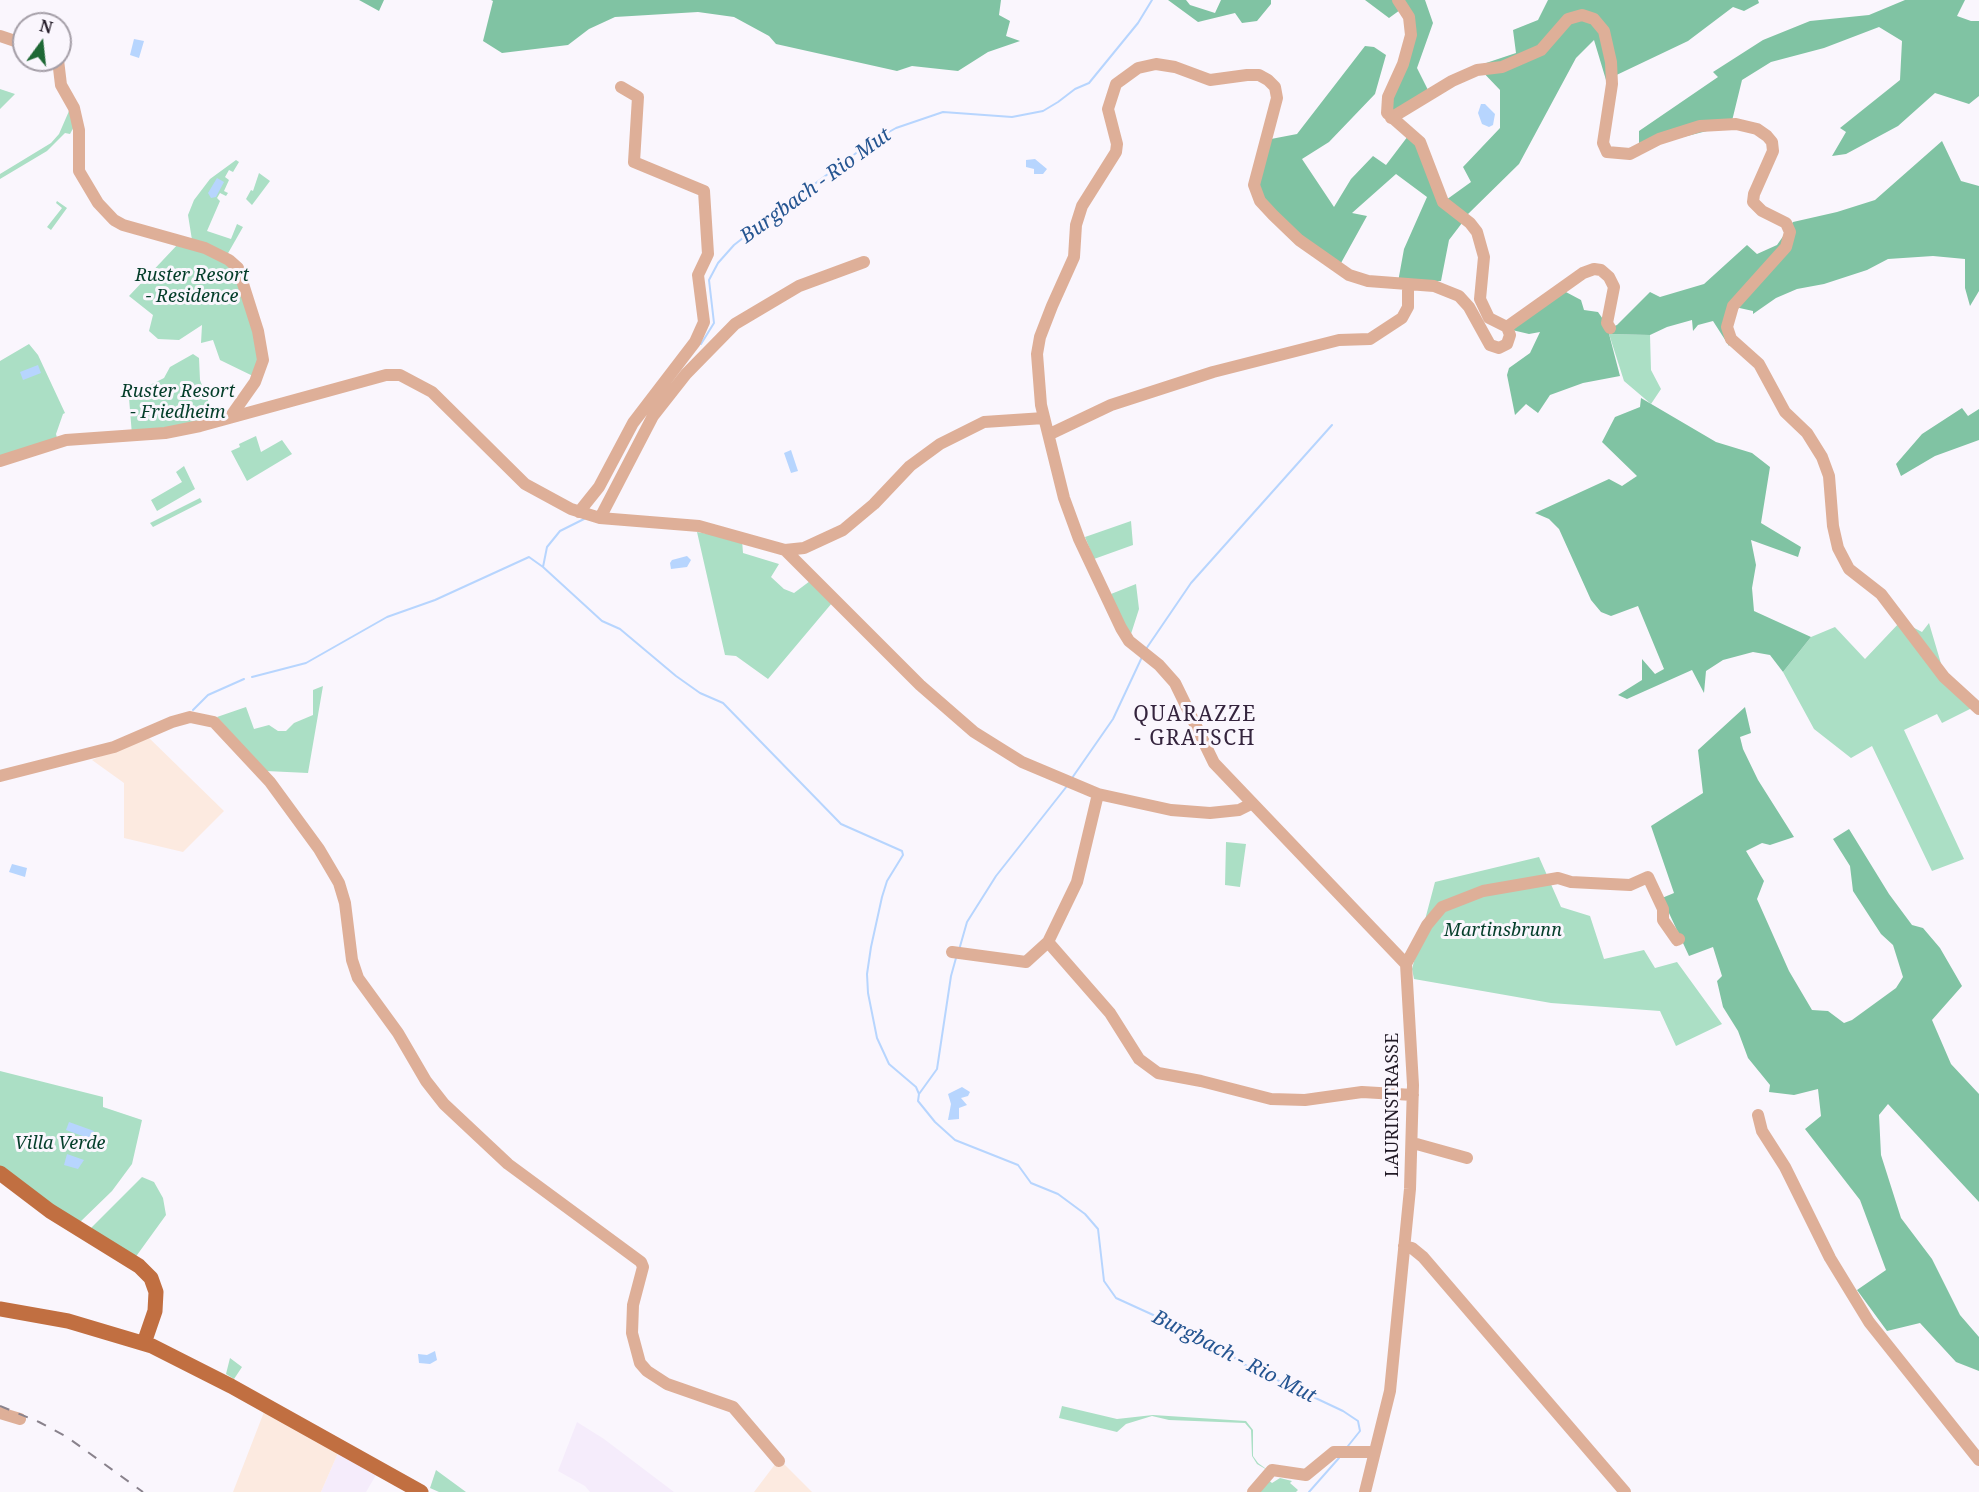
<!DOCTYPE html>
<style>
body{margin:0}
#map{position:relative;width:1979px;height:1492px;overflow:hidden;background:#faf6fd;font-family:"Noto Serif",serif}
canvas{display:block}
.north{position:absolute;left:12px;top:12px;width:60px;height:60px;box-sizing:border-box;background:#faf6fd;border:2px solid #a49ea7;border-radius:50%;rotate:15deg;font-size:16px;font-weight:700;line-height:24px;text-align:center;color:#221a26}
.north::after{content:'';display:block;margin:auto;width:21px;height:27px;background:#1e6835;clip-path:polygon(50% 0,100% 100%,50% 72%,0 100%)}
</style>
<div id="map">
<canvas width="1979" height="1492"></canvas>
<div class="north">N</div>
</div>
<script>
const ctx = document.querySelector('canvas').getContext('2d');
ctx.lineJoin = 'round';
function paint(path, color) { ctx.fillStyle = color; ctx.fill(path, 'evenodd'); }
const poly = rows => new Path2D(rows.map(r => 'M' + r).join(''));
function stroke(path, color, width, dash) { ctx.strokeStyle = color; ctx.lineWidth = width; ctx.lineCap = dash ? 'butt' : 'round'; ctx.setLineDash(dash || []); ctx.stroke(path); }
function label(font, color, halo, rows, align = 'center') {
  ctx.font = font + ' "Noto Serif",serif'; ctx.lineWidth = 6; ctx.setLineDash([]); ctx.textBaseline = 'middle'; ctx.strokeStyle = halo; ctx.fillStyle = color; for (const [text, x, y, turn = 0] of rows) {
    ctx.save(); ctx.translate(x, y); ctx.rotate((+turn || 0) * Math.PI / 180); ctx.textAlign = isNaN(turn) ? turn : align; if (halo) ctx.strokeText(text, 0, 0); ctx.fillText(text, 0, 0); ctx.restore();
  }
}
const built = poly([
 [577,1422,604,1439,674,1492,590,1492,585,1486,558,1471],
 [338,1453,376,1475,366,1492,321,1492]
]);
const industrial = poly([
 [146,735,224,811,183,852,124,838,124,783,92,760],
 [264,1412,338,1453,321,1492,233,1492],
 [779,1459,812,1492,754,1492]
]);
const green = poly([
 [0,89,15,94,0,109],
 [69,111,77,121,70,134,65,133,47,151,0,179,0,174,51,143,59,134],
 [236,160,239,162,233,172,229,170,225,177,229,180,224,191,228,193,226,196,220,193,217,198,220,201,207,231,231,239,237,224,243,227,227,255,192,240,188,215,194,200,210,179],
 [259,173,270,181,252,205,246,199,251,190,253,191],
 [57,201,67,208,51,230,47,227,62,208,56,203],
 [179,243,229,260,258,332,257,378,220,360,213,340,201,343,202,325,179,340,158,339,149,331,153,315,129,296],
 [1609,334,1650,335,1651,370,1661,389,1651,404,1624,381],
 [29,344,38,355,65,413,63,414,56,434,58,442,0,461,0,361],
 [193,354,199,358,200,380,216,421,132,435,129,398,147,394,150,385,164,378,170,367],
 [256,436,261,452,282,440,292,454,247,481,231,451,240,447,239,444],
 [184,466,195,489,157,511,151,500,182,482,176,472],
 [200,498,202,502,153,527,150,523],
 [1131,521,1133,545,1094,559,1085,537],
 [697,532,742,540,743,553,779,564,771,577,784,589,794,593,810,581,832,603,768,679,736,656,725,655],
 [1136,584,1139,609,1130,637,1111,594],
 [1901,621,1922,632,1929,623,1945,677,1976,706,1942,723,1937,714,1904,730,1964,859,1932,871,1872,746,1851,758,1814,729,1783,672,1811,637,1835,627,1865,659],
 [323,686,308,773,266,771,217,717,246,707,254,729,269,725,278,731,286,731,294,723,313,715,313,690],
 [1226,842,1246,844,1240,887,1225,885],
 [1539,857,1561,907,1590,916,1604,959,1644,950,1655,968,1677,962,1722,1024,1676,1046,1660,1011,1551,1003,1414,979,1412,969,1435,882],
 [0,1071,103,1097,103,1107,142,1120,132,1164,112,1191,78,1224,0,1169],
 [142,1177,154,1182,163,1198,166,1215,132,1262,86,1233],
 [230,1358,242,1367,234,1379,226,1374],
 [1062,1406,1117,1419,1153,1415,1246,1421,1253,1430,1253,1456,1258,1463,1269,1471,1257,1464,1252,1456,1251,1430,1245,1423,1169,1420,1152,1416,1126,1424,1117,1432,1059,1418],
 [436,1470,466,1492,439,1492,430,1488],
 [1280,1478,1292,1481,1290,1483,1298,1490,1296,1492,1256,1492,1267,1479,1272,1483]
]);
const forest = poly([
 [359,0,384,0,379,11],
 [491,0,1001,0,999,15,1010,21,1006,36,1020,41,988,52,958,71,912,66,897,71,776,44,769,36,734,17,698,12,615,17,589,29,568,45,502,53,483,41,493,1],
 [1168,0,1186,0,1190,5,1215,13,1221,0,1271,0,1271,4,1257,21,1242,23,1235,13,1198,22],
 [1365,0,1425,0,1433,23,1417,68,1429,92,1393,113,1390,102,1415,40,1407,5,1389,18],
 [1548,0,1758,0,1759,3,1744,11,1733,7,1688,41,1606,80,1594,40,1576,58,1519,164,1467,215,1446,200,1471,182,1463,167,1500,128,1500,90,1477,66,1516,53,1513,30,1538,20],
 [1905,0,1965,0,1957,16,1971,21,1979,21,1979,96,1969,104,1935,93,1898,126,1846,154,1832,156,1846,132,1840,128,1900,80,1902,41,1879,27,1824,48,1771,62,1742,80,1731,125,1639,148,1639,131,1718,77,1713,72,1763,40,1810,21,1869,15],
 [1365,46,1374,47,1386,55,1375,94,1329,142,1302,159,1334,207,1351,179,1373,156,1386,165,1408,136,1421,148,1440,205,1462,223,1449,240,1441,281,1398,282,1404,249,1427,197,1396,174,1352,213,1367,216,1341,263,1297,235,1263,198,1258,183,1271,139,1297,134],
 [1942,141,1961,181,1979,186,1979,291,1970,306,1965,288,1965,259,1933,256,1888,259,1867,270,1824,284,1797,289,1776,298,1753,314,1753,311,1735,307,1730,312,1733,341,1729,346,1713,321,1698,325,1693,331,1692,320,1667,327,1650,335,1609,334,1620,376,1583,383,1550,395,1538,413,1526,404,1515,415,1507,375,1509,368,1530,353,1540,332,1529,334,1512,330,1564,291,1581,300,1584,310,1598,312,1609,328,1617,325,1650,292,1660,297,1704,284,1747,245,1757,254,1777,245,1793,222,1837,212,1875,200],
 [1641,398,1716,442,1752,453,1770,467,1761,523,1801,547,1798,557,1751,540,1756,565,1752,588,1754,611,1811,637,1783,672,1770,655,1753,652,1723,660,1706,671,1704,693,1692,670,1627,699,1618,695,1642,680,1642,659,1655,674,1664,669,1638,606,1611,616,1601,612,1591,600,1559,529,1549,519,1535,513,1609,479,1622,486,1637,476,1602,442,1615,417,1640,407],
 [1962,408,1968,416,1979,409,1979,440,1935,456,1901,476,1896,464,1922,434],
 [1745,707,1751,733,1740,737,1743,749,1758,780,1794,837,1770,845,1762,843,1746,851,1764,881,1757,899,1789,971,1812,1010,1828,1011,1844,1023,1852,1020,1896,988,1903,977,1893,945,1881,934,1853,891,1850,866,1833,839,1849,829,1889,894,1912,925,1923,928,1940,948,1962,986,1932,1020,1951,1064,1979,1094,1979,1202,1888,1104,1879,1115,1881,1155,1901,1218,1932,1259,1960,1315,1979,1337,1979,1371,1956,1362,1920,1323,1887,1331,1857,1290,1886,1270,1860,1200,1805,1129,1821,1116,1818,1089,1794,1095,1769,1092,1770,1085,1748,1058,1738,1031,1723,1007,1717,981,1722,976,1713,947,1689,956,1662,898,1674,893,1651,826,1703,793,1698,750]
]);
const water = poly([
 [134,39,144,41,139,58,130,55],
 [1481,104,1485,104,1495,114,1493,125,1489,127,1482,124,1478,113],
 [1035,159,1047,169,1043,174,1034,174,1034,169,1026,167,1026,160],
 [217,178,224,182,216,197,211,198,208,193],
 [38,365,41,373,23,380,20,372],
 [791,450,798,471,791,473,784,453],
 [687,556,691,560,687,567,671,569,670,563,672,560],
 [12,864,27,868,25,877,9,872],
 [962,1087,970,1092,968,1096,961,1098,967,1105,959,1108,959,1119,948,1120,951,1104,948,1094],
 [69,1122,94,1131,91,1139,66,1130],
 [67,1154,84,1160,78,1169,64,1165],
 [435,1351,437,1360,430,1364,419,1363,418,1354,427,1355]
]);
const stream = poly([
 [701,344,714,323,709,280,718,263,734,245,766,220,871,142,896,128,943,112,1012,117,1043,111,1058,102,1075,89,1089,83,1138,23,1152,0],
 [586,518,560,531,547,547,543,567,602,621,620,629,676,676,700,693,723,703,841,824,902,851,903,855,887,881,882,897,871,947,867,974,868,993,877,1038,889,1064,916,1087,919,1094,918,1101,935,1122,955,1140,1018,1165,1031,1183,1058,1194,1085,1214,1098,1229,1104,1281,1116,1298,1219,1345,1241,1363,1343,1411,1358,1421,1360,1431,1348,1446],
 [1146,649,1191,583,1332,425],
 [252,677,306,663,387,617,435,600,529,557,543,567],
 [193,710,208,695,244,679],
 [1072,778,1113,719,1142,657],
 [959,950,967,922,996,876,1067,786],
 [919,1094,937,1069,951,976,956,958],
 [1309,1492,1339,1458]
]);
const minor = poly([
 [1398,0,1409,17,1411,35,1403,64,1388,97,1387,113,1420,142,1443,202,1470,223,1477,232,1484,257,1480,299,1489,318,1507,327],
 [0,36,24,44],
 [58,60,61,85,74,108,79,130,79,171,98,203,114,220,123,225,205,248,229,260,238,268,258,331,263,360,255,382,231,416],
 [1391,118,1452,81,1477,70,1502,67,1541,50,1568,19,1582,15,1594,19,1604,31,1611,62,1612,84,1603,143,1607,152,1630,154,1659,139,1700,126,1736,124,1757,129,1767,136,1772,142,1773,151,1754,194,1753,202,1762,211,1786,223,1790,232,1786,247,1733,306,1727,327,1731,339,1759,364,1785,412,1807,433,1822,457,1829,476,1833,526,1838,548,1849,569,1881,594,1944,677,1979,709],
 [1507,327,1583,273,1594,269,1601,270,1609,277,1614,287,1607,323,1610,328],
 [1050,434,1111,405,1213,372,1339,340,1370,339,1402,318,1408,307,1408,285],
 [0,461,66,440,165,433,200,426,386,375,400,375,432,392,525,484,571,509,600,518,699,526,785,550,920,685,974,732,1022,762,1098,794,1171,810,1210,813,1239,810,1251,804],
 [579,512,599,487,633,423,695,342,704,322,698,275,708,254,704,191,634,162,638,97,621,87],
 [600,518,653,416,686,374,735,324,799,286,864,262],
 [785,550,804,548,843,530,874,504,910,466,940,444,984,422,1044,418],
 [0,776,114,747,172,722,190,717,214,722,270,782,319,849,339,883,345,903,352,960,358,978,398,1033,426,1081,444,1104,508,1164,641,1262,643,1267,633,1305,632,1333,640,1363,647,1371,667,1384,733,1407,779,1461],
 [1048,942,1077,882,1098,794],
 [952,952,1026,962,1048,942,1110,1013,1139,1059,1158,1073,1201,1081,1271,1099,1305,1100,1362,1092,1413,1095],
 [1406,964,1214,763,1175,683,1159,665,1129,641,1121,628,1079,539,1064,498,1041,405,1037,354,1040,337,1052,306,1074,257,1076,225,1082,206,1116,152,1117,144,1108,109,1116,84,1138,68,1156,64,1175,67,1210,80,1247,75,1259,75,1268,80,1275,87,1277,98,1254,185,1260,201,1273,215,1299,240,1349,275,1368,281,1434,286,1459,296,1469,307,1490,345,1499,348,1507,344,1510,335,1507,327],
 [1406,964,1427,925,1442,907,1483,891,1558,878,1571,882,1630,885,1648,877,1663,909,1663,920,1677,940,1679,939],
 [1758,1115,1762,1131,1785,1167,1830,1258,1869,1322,1979,1460],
 [1413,1143,1467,1158],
 [1404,1246,1412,1248,1423,1257,1625,1492],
 [0,1413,20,1419],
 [1253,1492,1272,1470,1306,1475,1334,1452,1373,1452],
 [1365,1492,1390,1391,1410,1189,1413,1085,1406,964]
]);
const major = poly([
 [0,1173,50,1211,139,1266,151,1278,156,1292,155,1311,144,1343],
 [0,1309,68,1321,152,1346,231,1386,421,1492]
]);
const rail = poly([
 [0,1406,39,1422,67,1437,143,1492]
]);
const parkNames = [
 ["Ruster Resort",192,276],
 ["- Residence",192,297],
 ["Ruster Resort",178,392],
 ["- Friedheim",178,413],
 ["Martinsbrunn",1503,931],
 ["Villa Verde",60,1144]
];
const streetNames = [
 ["LAURINSTRASSE",1393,1105,-90]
];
const waterNames = [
 ["Burgbach - Rio Mut",816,186,-36],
 ["Burgbach - Rio Mut",1234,1357,27]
];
const quarterNames = [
 ["QUARAZZE",1195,715],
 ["- GRATSCH",1195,739]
];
paint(built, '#f5ecfb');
paint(industrial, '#fceae0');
paint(green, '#abdfc5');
paint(forest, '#80c3a3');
paint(water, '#b7d5fe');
stroke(stream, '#b7d5fe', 2);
stroke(minor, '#deaf98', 12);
stroke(major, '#c16f41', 15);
stroke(rail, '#89828c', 2, [10, 10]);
label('italic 18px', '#043e2a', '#faf6fd', parkNames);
label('18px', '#221a26', '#faf6fd', streetNames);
label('italic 20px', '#255591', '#faf6fd', waterNames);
ctx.letterSpacing = '1.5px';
label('21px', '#35253e', '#faf6fd', quarterNames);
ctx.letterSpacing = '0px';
</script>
